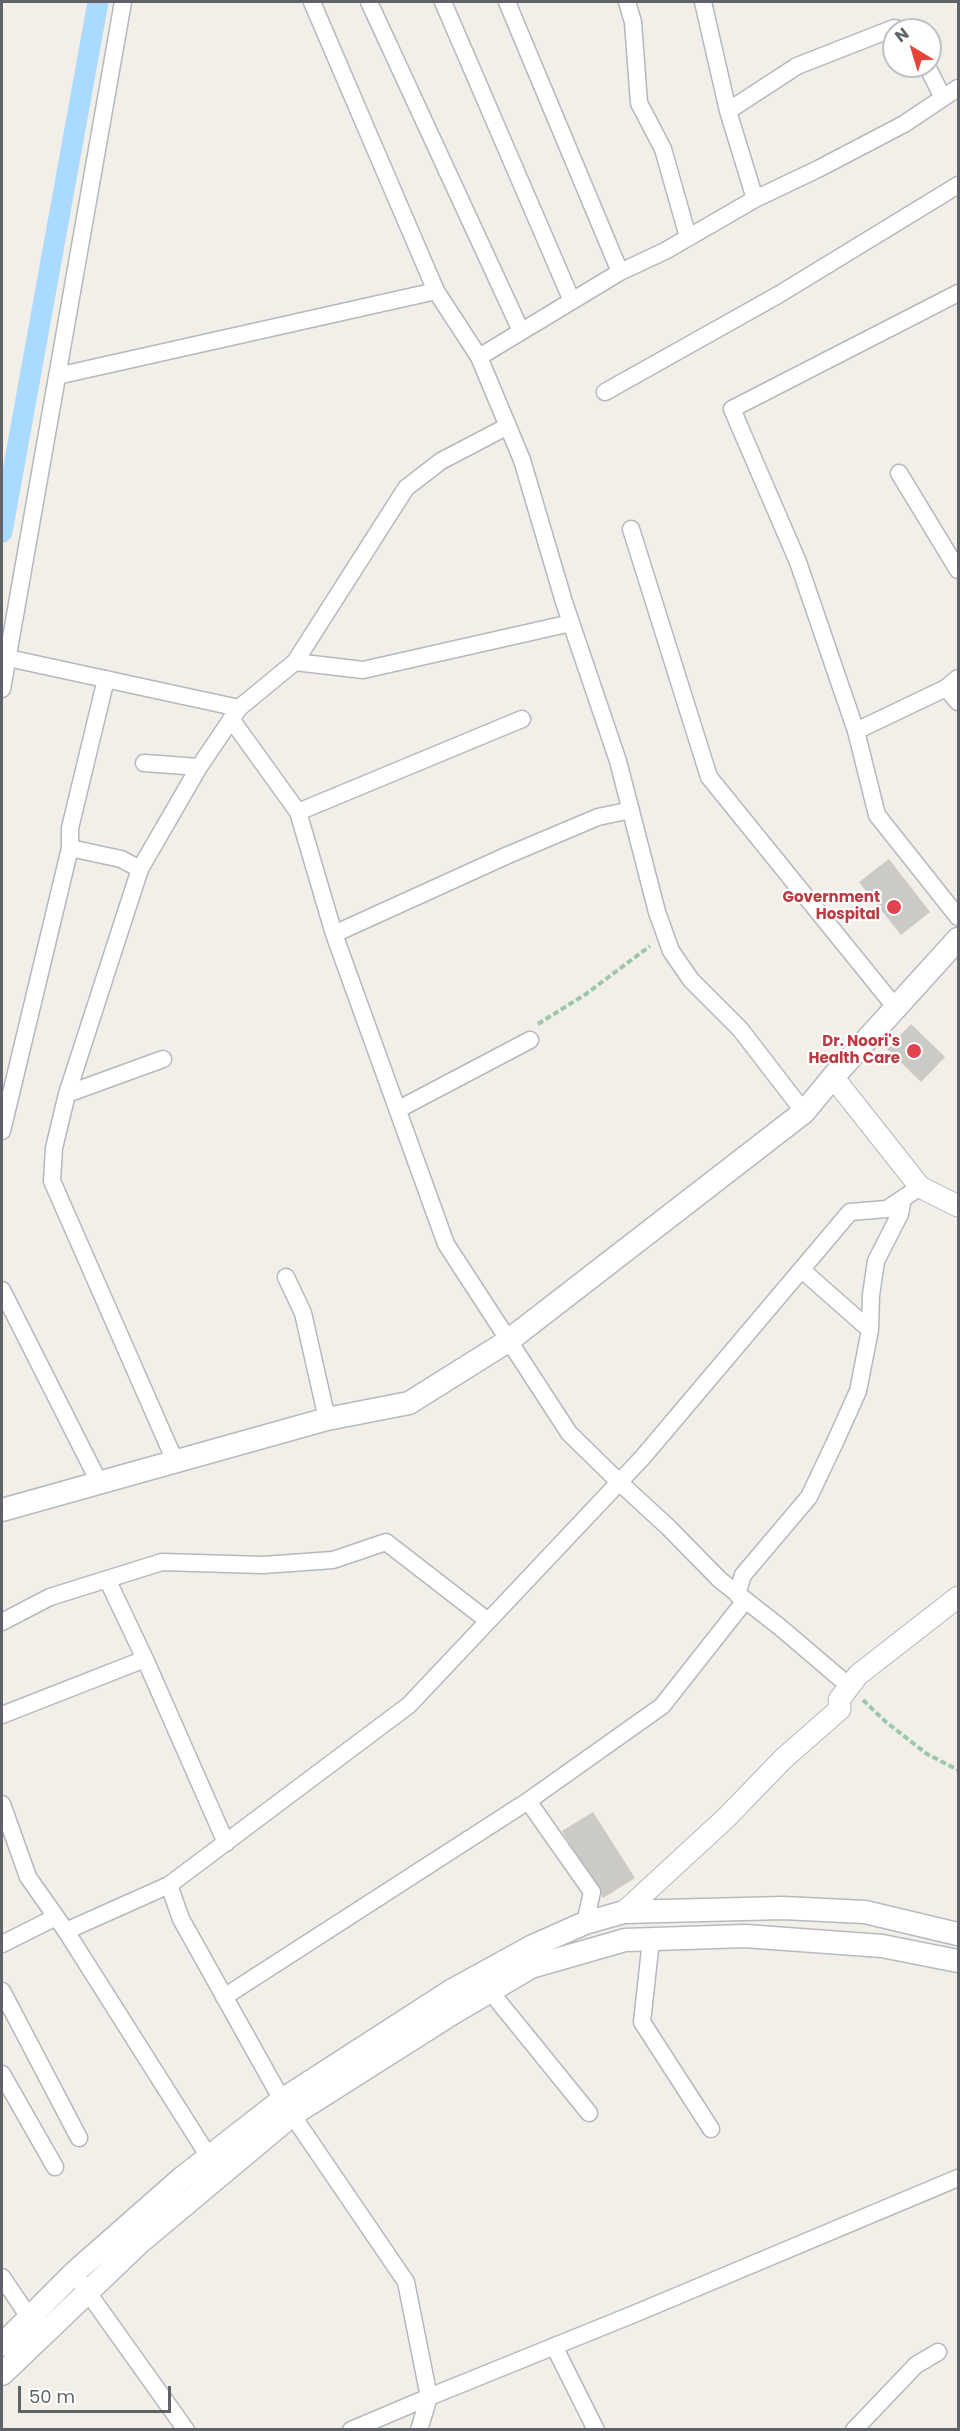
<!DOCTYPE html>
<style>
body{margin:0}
#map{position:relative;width:960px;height:2431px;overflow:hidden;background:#f1efe8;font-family:Poppins,sans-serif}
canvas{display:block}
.frame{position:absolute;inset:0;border:3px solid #5f6368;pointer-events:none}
.north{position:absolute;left:882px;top:18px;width:60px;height:60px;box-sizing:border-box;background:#fff;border:2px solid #bfc1c3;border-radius:50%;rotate:322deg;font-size:16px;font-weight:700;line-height:24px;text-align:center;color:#5f6368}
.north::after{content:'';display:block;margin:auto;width:21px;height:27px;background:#ea4335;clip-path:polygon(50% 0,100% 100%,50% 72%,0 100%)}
.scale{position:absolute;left:18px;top:2386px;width:153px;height:27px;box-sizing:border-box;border:3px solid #5f6368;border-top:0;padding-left:8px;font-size:18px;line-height:21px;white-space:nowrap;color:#5f6368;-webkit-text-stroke:4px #fff;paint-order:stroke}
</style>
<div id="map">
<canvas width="960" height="2431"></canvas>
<div class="frame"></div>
<div class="north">N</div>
<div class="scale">50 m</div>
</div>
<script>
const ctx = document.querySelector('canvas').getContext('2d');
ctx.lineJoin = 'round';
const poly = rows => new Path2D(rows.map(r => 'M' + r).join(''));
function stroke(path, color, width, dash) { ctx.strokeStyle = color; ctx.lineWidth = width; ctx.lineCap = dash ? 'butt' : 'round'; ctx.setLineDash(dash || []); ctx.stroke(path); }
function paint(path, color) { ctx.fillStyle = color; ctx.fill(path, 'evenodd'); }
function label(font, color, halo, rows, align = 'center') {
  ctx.font = font + ' Poppins,sans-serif'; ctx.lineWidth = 4.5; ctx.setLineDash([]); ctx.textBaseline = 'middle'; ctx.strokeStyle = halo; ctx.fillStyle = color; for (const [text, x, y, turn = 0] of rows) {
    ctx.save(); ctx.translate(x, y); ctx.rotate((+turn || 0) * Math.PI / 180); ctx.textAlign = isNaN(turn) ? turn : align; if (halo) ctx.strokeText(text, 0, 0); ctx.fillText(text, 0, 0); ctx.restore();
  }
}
const canal = poly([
 [2,532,98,2]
]);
const building = poly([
 [889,859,930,912,901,935,859,882],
 [911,1024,945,1057,921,1082,887,1049],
 [593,1812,635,1878,603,1898,562,1831]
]);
const path = poly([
 [538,1024,586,994,650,946],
 [863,1700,886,1722,927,1754,958,1770]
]);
const minor = poly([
 [312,2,436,291,479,357,620,272,665,251,755,199,818,169,904,124,958,88],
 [369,2,521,331],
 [443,2,572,301],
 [507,2,620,272],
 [627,2,633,22,639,103,663,149,688,237],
 [703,2,728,111,755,199],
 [927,66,943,98],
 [728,111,797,66,894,28,901,30],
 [958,293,732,409,798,562,856,731,877,815,958,917],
 [479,357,522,460,564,602,618,761,657,912,671,951,691,980,740,1029,804,1112],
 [57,376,436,291],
 [605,392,778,295,958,185],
 [899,473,958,570],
 [631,529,709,777,896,1008],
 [8,658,239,708,199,767,144,763],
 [295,662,406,488,441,461,508,426],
 [946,688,958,702],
 [2,689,123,2],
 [239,708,295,662,363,670,571,623],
 [231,719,298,812,522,719],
 [856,731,946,688,958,678],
 [631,810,598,817,508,855,334,934,446,1244,569,1433,619,1482,668,1527,720,1580,781,1628,849,1686],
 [298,812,334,934],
 [70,848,121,859,140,869],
 [67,1094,163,1059],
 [399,1109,530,1040],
 [2,1131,70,848,70,828,106,679],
 [802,1270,870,1330],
 [286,1277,303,1313,327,1419],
 [2,1290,99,1482],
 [175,1461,52,1181,54,1148,67,1094,140,869,199,767],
 [107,1579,145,1659,226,1843],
 [2,1622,50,1597,162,1562,263,1565,333,1560,386,1542,488,1621],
 [2,1715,145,1659],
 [528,1801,592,1892,585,1923],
 [2,1804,28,1877,66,1931,209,2157],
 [169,1885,181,1919,282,2100,406,2282,429,2397,351,2430],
 [66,1931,169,1885,409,1705,643,1457,850,1212,887,1209,920,1187],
 [651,1940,642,2022,711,2129],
 [2,1944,56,1917],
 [2,1991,79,2138],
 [490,1991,589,2113],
 [224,1997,528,1801,662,1706,744,1602,737,1594,743,1575,809,1497,836,1440,858,1391,870,1330,871,1295,876,1261,900,1214,903,1198],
 [2,2074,55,2167],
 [74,2273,186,2430],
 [2,2277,29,2317],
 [554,2346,596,2430],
 [419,2430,429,2397,634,2314,958,2178],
 [854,2430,916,2365,938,2352]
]);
const tertiary = poly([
 [833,1077,920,1187,958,1206],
 [624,1912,726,1818,783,1759,840,1709,839,1700,858,1675,958,1597]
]);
const secondary = poly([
 [2,1510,327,1419,409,1403,508,1341,804,1112,833,1077,958,939],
 [2,2345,74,2273,182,2178,282,2100,451,1991,533,1946,585,1923,624,1912,783,1908,865,1912,958,1934],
 [2,2374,139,2243,292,2115,453,2013,531,1967,625,1940,745,1936,882,1946,958,1961]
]);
const markers = [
 [894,907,8,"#e0444e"],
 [914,1051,8,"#e0444e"]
];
const healthNames = [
 ["Government",880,898],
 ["Hospital",880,915],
 ["Dr. Noori's",900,1042],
 ["Health Care",900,1059]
];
stroke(canal, '#aadaff', 21);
paint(building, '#cccac5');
stroke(minor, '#b5b8bc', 19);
stroke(tertiary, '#b5b8bc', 23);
stroke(secondary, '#b6babf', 25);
stroke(path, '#9cc7a9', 4, [6, 3]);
stroke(minor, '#fff', 16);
stroke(tertiary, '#fff', 21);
stroke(secondary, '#fff', 22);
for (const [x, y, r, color] of markers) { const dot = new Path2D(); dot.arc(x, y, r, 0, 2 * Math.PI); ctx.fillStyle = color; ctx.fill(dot); stroke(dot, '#fff', 2); }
label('bold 15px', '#be3a42', '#fff', healthNames, 'right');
</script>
